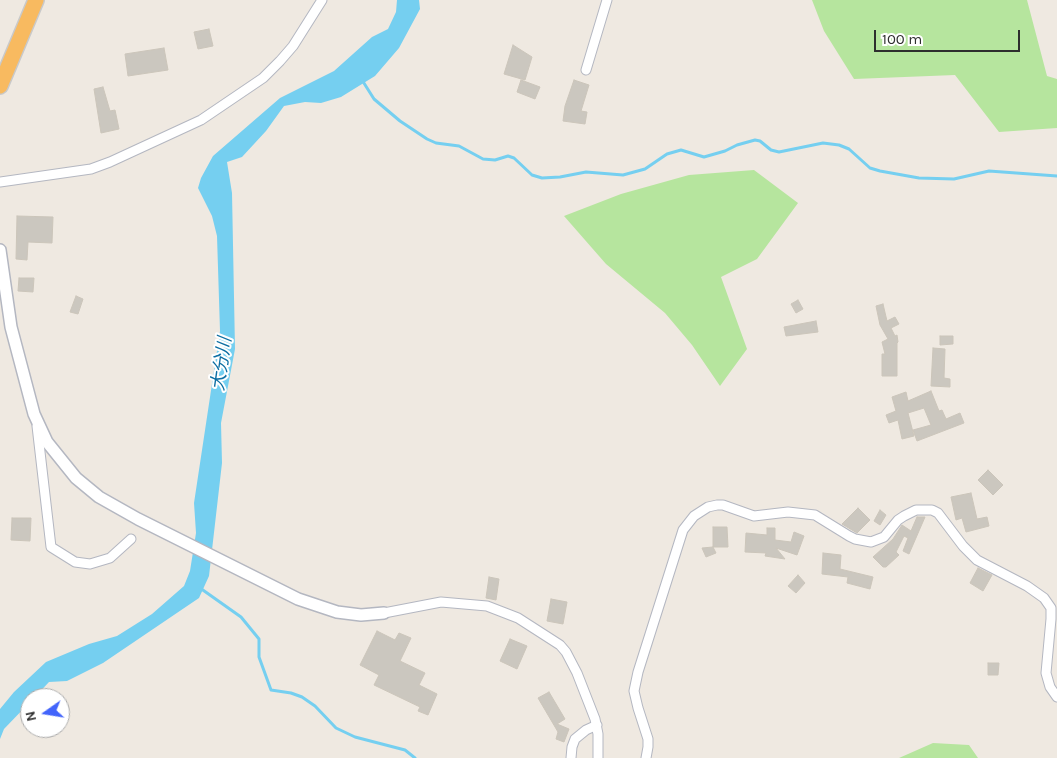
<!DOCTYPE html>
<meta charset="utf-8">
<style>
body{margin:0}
#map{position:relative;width:1057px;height:758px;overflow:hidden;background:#efe9e1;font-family:Karla,sans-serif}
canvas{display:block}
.north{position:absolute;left:20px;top:688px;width:50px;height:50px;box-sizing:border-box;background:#fff;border:1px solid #ababab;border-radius:50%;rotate:257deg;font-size:14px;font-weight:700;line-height:20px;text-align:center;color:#2e2e2e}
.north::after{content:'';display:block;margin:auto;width:18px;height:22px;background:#4264fb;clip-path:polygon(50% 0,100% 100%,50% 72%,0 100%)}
.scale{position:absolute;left:874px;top:30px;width:146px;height:22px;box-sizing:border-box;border:2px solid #2e2e2e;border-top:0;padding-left:6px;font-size:15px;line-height:18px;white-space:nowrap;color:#2e2e2e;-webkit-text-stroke:4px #fff;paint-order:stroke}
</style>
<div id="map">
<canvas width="1057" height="758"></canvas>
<div class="north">N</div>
<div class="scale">100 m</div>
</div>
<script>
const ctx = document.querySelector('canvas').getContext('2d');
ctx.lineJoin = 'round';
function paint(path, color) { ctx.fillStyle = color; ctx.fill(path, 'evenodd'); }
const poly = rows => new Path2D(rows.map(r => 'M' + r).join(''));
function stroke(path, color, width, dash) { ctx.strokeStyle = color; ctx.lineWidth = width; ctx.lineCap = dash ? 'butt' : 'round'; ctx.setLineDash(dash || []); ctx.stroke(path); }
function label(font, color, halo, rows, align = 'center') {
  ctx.font = font + ' Karla,"Noto Sans JP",sans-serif'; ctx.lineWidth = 4; ctx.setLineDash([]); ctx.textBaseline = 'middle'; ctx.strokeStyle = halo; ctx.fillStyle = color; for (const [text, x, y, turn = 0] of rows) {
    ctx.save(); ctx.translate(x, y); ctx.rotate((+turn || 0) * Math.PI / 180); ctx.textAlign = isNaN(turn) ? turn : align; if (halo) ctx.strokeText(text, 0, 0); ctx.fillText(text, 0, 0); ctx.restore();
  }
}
const green = poly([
 [812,0,1027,0,1047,76,1057,79,1057,128,999,132,955,75,854,79,824,31],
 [754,170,798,203,757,259,721,277,747,349,720,386,692,345,665,313,606,264,564,216,621,194,689,175],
 [933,743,969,745,978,758,899,758]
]);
const water = poly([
 [397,0,419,0,420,9,399,48,375,76,341,97,321,103,305,102,284,106,266,131,242,157,227,162,232,193,235,349,221,423,222,463,209,576,199,598,103,663,67,681,49,682,34,698,30,698,30,702,4,729,0,739,0,709,14,692,46,662,89,644,117,636,152,614,184,586,190,571,196,533,194,503,220,331,217,236,212,216,198,188,201,178,213,156,280,98,334,71,372,37,388,29,396,12]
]);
const stream = poly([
 [362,80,374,99,400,121,427,139,436,143,459,146,483,159,495,160,508,156,514,158,532,175,542,178,560,177,586,172,623,175,645,169,667,154,681,150,704,157,725,151,737,145,755,140,760,141,771,150,779,152,823,143,839,145,849,149,870,168,880,171,919,178,954,179,989,171,1057,176],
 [200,588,241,617,259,639,259,657,271,690,291,693,302,697,315,706,336,728,355,737,405,750,415,758]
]);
const building = poly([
 [209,29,213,46,198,49,194,32,209,29],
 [513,45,532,57,525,80,504,74,513,45],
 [164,48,168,70,128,76,125,54,164,48],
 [521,80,540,87,535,99,517,92,521,80],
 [574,80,589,85,581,111,587,112,585,124,563,121,565,106,574,80],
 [103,87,110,111,115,110,119,129,101,133,94,89,103,87],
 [17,216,53,217,52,243,28,242,27,260,16,259,17,216],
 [19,278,34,278,33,292,18,291,19,278],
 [76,296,83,299,78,314,70,312,76,296],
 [798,300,803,309,796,313,791,304,798,300],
 [883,304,887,321,895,317,899,324,891,328,895,336,897,335,898,342,897,343,897,376,882,376,882,354,885,354,882,342,888,339,880,325,876,306,883,304],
 [816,321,818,332,786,336,784,327,816,321],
 [940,336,953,336,953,344,940,345,940,336],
 [933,348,945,349,944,378,950,379,950,387,931,386,933,348],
 [931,391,939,411,942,410,946,419,960,413,964,423,917,441,913,430,931,425,924,408,908,413,914,436,902,439,898,420,889,423,886,415,896,411,892,397,906,392,908,401,931,391],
 [988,470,1003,485,993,495,978,480,988,470],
 [971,493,977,519,987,517,989,526,966,532,962,518,956,520,951,497,971,493],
 [858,508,870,520,857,533,842,524,858,508],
 [880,510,886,515,880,525,874,521,880,510],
 [917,517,925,517,909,554,903,551,908,538,904,536,896,552,899,555,886,567,883,567,873,557,893,539,902,525,911,531,917,517],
 [12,518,31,518,30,541,11,540,12,518],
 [713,527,727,527,728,547,713,547,713,527],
 [767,528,775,528,775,540,791,542,794,532,804,536,797,555,776,548,785,559,765,556,766,553,745,552,746,533,767,535,767,528],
 [713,547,716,553,706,557,702,548,713,547],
 [823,553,841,555,840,569,873,577,870,589,847,583,848,577,822,574,823,553],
 [978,568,992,575,983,591,970,583,978,568],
 [798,575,805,583,796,593,788,586,798,575],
 [489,577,499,579,496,600,486,598,489,577],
 [551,599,567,602,563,624,547,621,551,599],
 [377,631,395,640,399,633,411,638,400,661,425,673,419,685,437,694,428,715,418,711,420,707,374,685,379,675,360,665,377,631],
 [510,639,527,646,517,669,500,661,510,639],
 [988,663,999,663,998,675,988,675,988,663],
 [549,692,565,719,557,724,569,729,564,742,556,739,558,732,538,698,549,692]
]);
const minor = poly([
 [586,70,607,0],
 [0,182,91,169,110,162,201,120,263,78,280,61,293,46,322,0],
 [37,426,51,547,75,562,90,564,110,558,131,539],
 [384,613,441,602,487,606,518,618,560,645,566,652,577,673,595,719,598,734,598,758],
 [571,758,572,747,575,739,586,730,597,725],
 [646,758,648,747,648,739,638,708,634,691,638,672,683,530,694,516,708,507,717,505,723,505,754,516,788,512,815,515,849,536,855,539,871,542,884,537,898,520,904,516,916,510,932,510,938,513,963,546,977,560,1027,586,1044,598,1051,608,1051,619,1046,673,1050,687,1057,697]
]);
const tertiary = poly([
 [0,250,11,327,34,414,47,442,76,478,99,497,138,519,298,599,337,612,361,615,384,613]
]);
const trunk = poly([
 [0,86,36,0]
]);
const waterNames = [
 ["大分川",222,364,-82]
];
paint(green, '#b6e59e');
paint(water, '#75cff0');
stroke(stream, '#75cff0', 3);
paint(building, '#cbc7bf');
stroke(building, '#cbc5ba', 1);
stroke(minor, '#b4b7c1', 11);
stroke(tertiary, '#b4b7c1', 14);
stroke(trunk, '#c9c9c9', 18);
stroke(minor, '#fff', 9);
stroke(tertiary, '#fff', 11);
stroke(trunk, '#f8ba60', 15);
label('italic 18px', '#0d6fa3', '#fff', waterNames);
</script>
